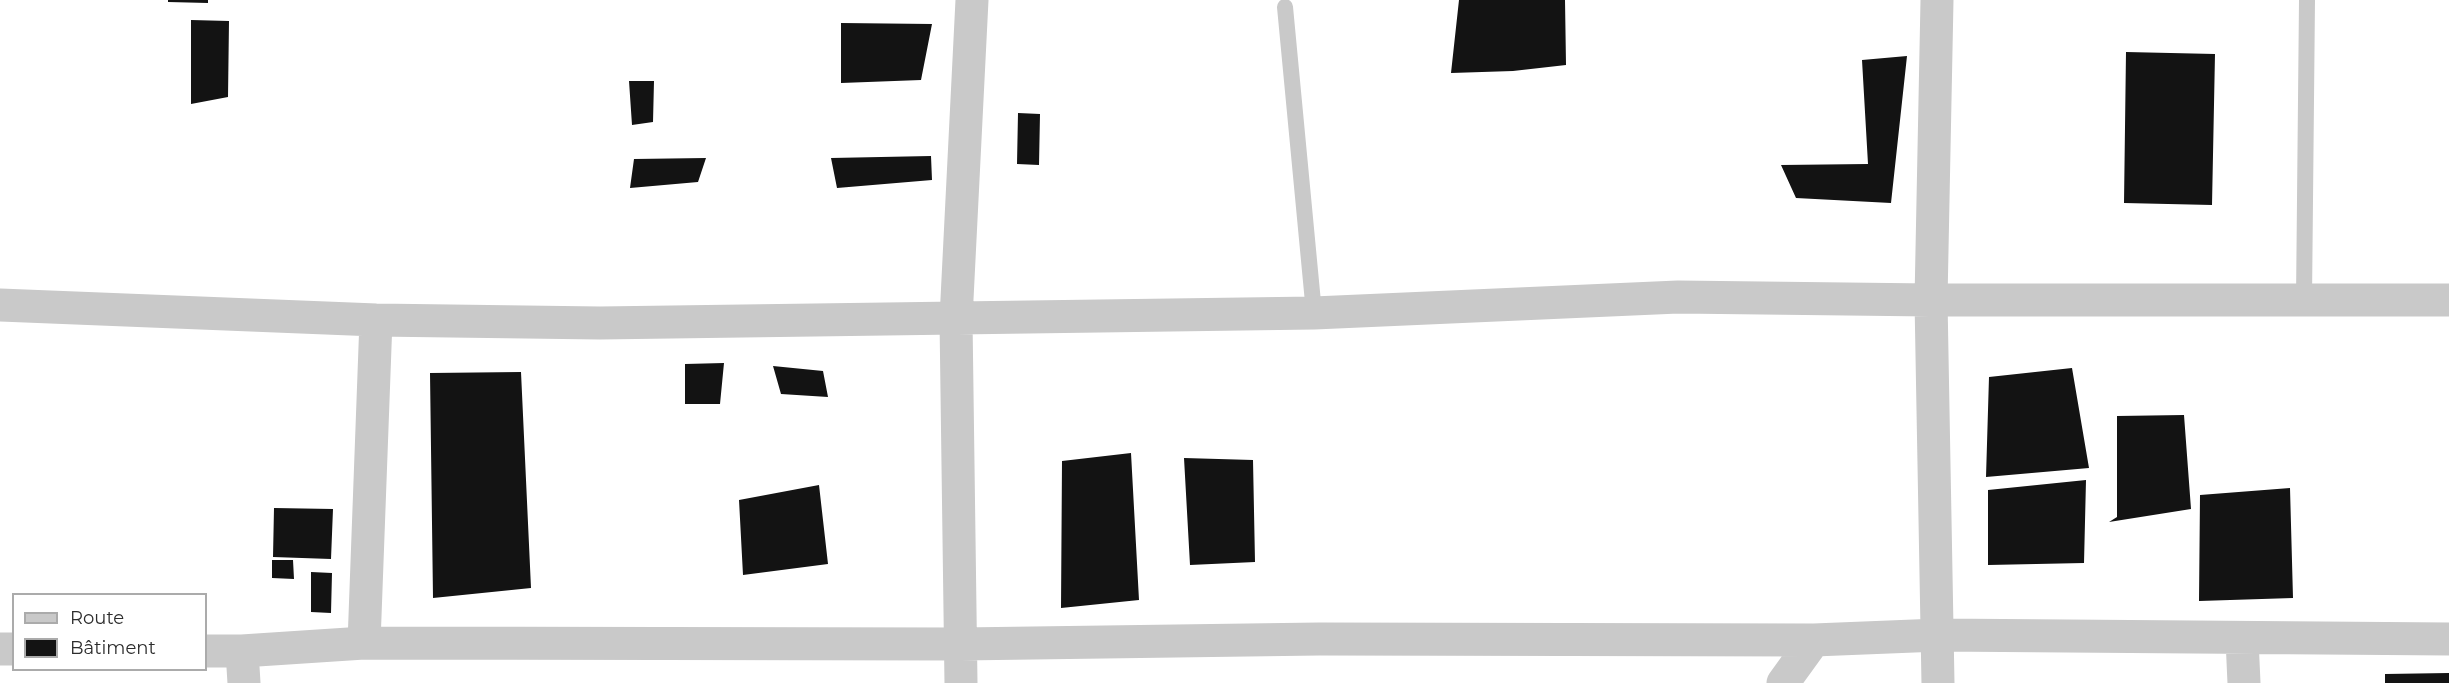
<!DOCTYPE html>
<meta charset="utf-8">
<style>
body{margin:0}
#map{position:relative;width:2449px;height:683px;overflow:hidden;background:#fff;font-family:Montserrat,sans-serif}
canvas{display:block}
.legend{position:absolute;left:12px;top:593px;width:195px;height:78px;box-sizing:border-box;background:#fff;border:2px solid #ababab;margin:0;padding:8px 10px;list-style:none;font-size:18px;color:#2c2c2c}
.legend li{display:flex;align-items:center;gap:12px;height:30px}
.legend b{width:30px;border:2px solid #ababab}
</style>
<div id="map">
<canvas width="2449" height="683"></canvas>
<ul class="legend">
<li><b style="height:8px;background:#c9c9c9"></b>Route</li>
<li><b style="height:16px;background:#131313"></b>Bâtiment</li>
</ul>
</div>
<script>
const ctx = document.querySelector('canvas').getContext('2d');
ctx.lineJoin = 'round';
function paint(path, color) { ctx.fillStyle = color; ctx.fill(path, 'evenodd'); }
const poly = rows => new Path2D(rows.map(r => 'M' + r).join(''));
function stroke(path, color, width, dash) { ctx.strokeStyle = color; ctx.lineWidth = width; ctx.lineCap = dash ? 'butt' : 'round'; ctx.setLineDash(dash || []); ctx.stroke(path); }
const building = poly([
 [168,0,208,0,208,3,168,2],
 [1459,0,1565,0,1566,65,1513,71,1451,73],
 [191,20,229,21,228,97,191,104],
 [841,23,932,24,921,80,841,83],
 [2126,52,2215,54,2212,205,2124,203],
 [1907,56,1891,203,1796,198,1781,165,1868,164,1862,60],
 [629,81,654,81,653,122,632,125],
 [1018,113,1040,114,1039,165,1017,164],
 [931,156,932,180,837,188,831,158],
 [706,158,698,182,630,188,634,159],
 [724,363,720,404,685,404,685,364],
 [773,366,823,371,828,397,781,394],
 [2072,368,2089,468,1986,477,1989,377],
 [521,372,531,588,433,598,430,373],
 [2184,415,2191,509,2109,522,2117,517,2117,416],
 [1131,453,1139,600,1061,608,1062,461],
 [1184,458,1253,460,1255,562,1190,565],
 [2086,480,2084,563,1988,565,1988,490],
 [819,485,828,564,743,575,739,500],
 [2290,488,2293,598,2199,601,2200,495],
 [274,508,333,509,331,559,273,557],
 [272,560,293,560,294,579,272,578],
 [311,572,332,573,331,613,311,612],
 [2449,673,2449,683,2385,683,2385,674]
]);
const lane = poly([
 [1285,7,1314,313],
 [2304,300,2307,0]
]);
const street = poly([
 [1937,0,1931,300,1938,683],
 [0,305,376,320,600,323,1314,313,1678,297,1931,300,2449,300],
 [2242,639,2244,683],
 [364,643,376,320],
 [0,649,14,649],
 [206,651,242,651,364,643,961,644,1319,639,1814,640,1939,635,2449,639],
 [242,651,244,683],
 [961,683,956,319,972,0],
 [1783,683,1814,640]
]);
paint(building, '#131313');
stroke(lane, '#c9c9c9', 16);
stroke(street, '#c9c9c9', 33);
</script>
